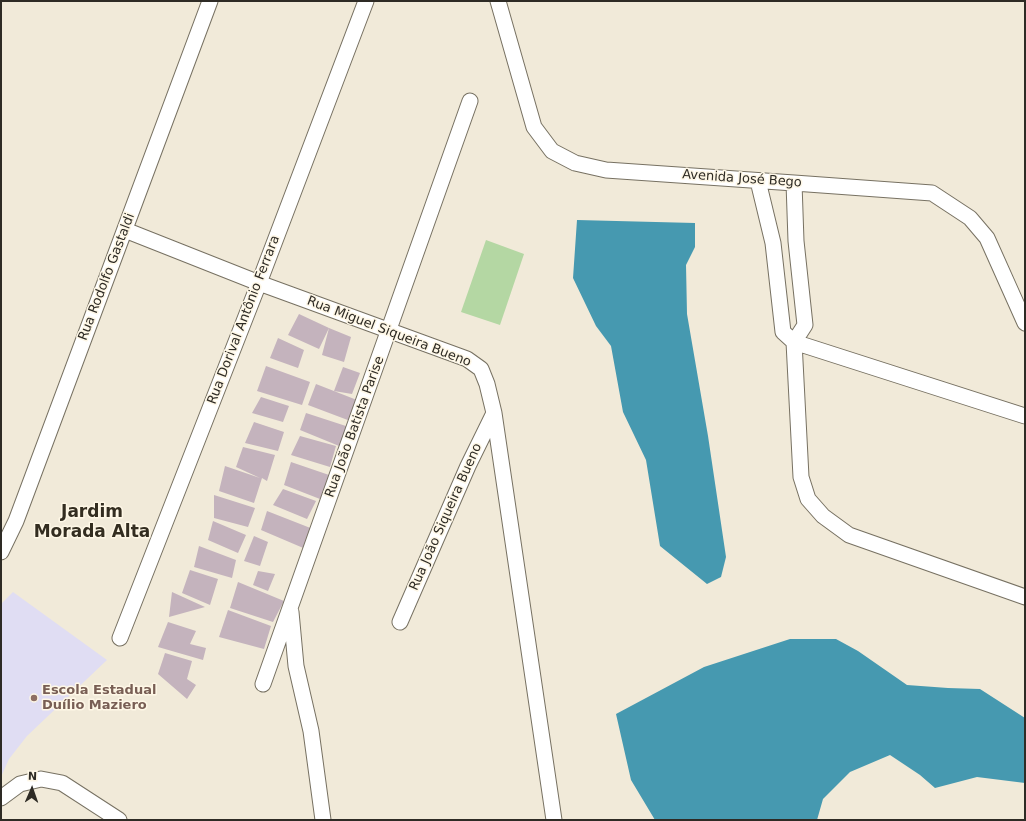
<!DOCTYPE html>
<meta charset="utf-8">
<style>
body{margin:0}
#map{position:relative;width:1026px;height:821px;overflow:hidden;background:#f1ead9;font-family:"DejaVu Sans",sans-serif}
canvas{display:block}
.frame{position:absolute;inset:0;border:2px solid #2e2b25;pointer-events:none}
.north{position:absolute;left:12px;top:769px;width:40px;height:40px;-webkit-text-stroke:3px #fef7e6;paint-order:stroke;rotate:2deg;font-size:11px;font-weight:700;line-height:16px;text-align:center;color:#2e2b25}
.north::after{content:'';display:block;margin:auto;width:14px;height:18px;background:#2e2b25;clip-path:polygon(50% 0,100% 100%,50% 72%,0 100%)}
</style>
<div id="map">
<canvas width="1026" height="821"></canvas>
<div class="frame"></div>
<div class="north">N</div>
</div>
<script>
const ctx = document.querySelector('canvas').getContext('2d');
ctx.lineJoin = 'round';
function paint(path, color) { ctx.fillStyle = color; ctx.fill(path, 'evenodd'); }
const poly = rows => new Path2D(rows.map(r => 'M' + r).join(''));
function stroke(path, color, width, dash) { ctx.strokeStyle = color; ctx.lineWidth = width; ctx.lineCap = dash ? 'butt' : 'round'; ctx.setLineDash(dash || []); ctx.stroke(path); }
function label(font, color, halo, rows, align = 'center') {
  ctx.font = font + ' "DejaVu Sans",sans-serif'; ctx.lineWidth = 3; ctx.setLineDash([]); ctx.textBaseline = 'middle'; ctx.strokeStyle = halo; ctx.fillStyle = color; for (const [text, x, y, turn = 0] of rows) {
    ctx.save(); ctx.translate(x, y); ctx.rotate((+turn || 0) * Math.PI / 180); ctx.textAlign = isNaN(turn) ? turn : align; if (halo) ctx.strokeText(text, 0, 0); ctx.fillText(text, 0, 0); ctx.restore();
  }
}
const education = poly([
 [13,592,107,660,27,736,9,759,1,777,1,604]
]);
const green = poly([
 [486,240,524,254,500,325,461,312]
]);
const water = poly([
 [577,220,695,223,695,247,686,265,687,314,708,436,726,557,721,577,707,584,660,546,646,460,623,412,611,346,596,326,573,278],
 [790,639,836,639,858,651,907,685,948,688,980,689,1025,718,1025,783,977,777,935,788,920,775,890,755,850,772,823,799,817,820,655,820,631,780,616,714,704,667]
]);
const building = poly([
 [299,314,329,328,319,349,288,335],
 [329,328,351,337,344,362,322,355],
 [278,338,304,350,298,368,270,358],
 [266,366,310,382,302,405,257,391],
 [343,367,360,373,352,394,334,391],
 [316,384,362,402,353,422,308,405],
 [261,397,289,406,283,422,252,413],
 [306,413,352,428,344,448,300,430],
 [254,422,284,432,278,451,245,443],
 [300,436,336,446,330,467,291,455],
 [243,447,275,455,267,481,262,478,254,503,219,491,225,466,260,478,236,467],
 [291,462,332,476,320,499,284,485],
 [283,489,316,501,307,519,273,505],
 [214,495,255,508,248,527,214,518],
 [267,511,313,529,308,550,261,530],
 [213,521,246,535,238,553,208,540],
 [254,536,268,542,260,566,244,561],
 [199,546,236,560,232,578,194,567],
 [190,570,218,579,210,605,182,593],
 [258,571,275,574,268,591,253,585],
 [238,582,284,601,273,622,230,608],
 [172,592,205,607,169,617],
 [228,610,271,626,264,649,219,637],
 [168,622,196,631,190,644,206,648,203,660,158,647],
 [165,653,192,661,187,679,196,685,187,699,158,674]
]);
const street = poly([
 [498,1,534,127,552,151,575,163,606,170,794,183,932,193,970,218,987,238,1025,323],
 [758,181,773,243,783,332,794,342,1025,416],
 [794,183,796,241,805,325,794,342,801,477,808,499,823,516,849,535,1025,597],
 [125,230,259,283,467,359,481,369,487,384,494,413,554,820],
 [1,552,16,521,210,1],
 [291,612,296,666,311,731,323,820],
 [400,622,468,466,494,413],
 [120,638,259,283,366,1],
 [263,684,470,101],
 [1,798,20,784,41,779,62,783,119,820]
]);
const markers = [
 [34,698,4,"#8d6e63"]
];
const streetNames = [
 ["Avenida José Bego",742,179,4],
 ["Rua Rodolfo Gastaldi",107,277,-69],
 ["Rua Dorival Antônio Ferrara",244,320,-69],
 ["Rua Miguel Siqueira Bueno",389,332,21],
 ["Rua João Batista Parise",355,427,-70],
 ["Rua João Siqueira Bueno",446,517,-66]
];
const educationNames = [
 ["Escola Estadual",42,691],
 ["Duílio Maziero",42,706]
];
const districtNames = [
 ["Jardim",92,513],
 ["Morada Alta",92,533]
];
paint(education, '#e0ddf3');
paint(green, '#b4d7a3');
paint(water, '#4699b0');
paint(building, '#c4b3bd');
stroke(street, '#777162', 17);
stroke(street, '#fff', 15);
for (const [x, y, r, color] of markers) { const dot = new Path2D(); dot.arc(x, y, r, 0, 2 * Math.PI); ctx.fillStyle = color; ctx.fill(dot); stroke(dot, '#fef7e6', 1.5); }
label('13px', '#2e2b25', '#fef7e6', streetNames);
label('bold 13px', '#785e54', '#fef7e6', educationNames, 'left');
label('bold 17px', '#332d20', '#fef7e6', districtNames);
</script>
